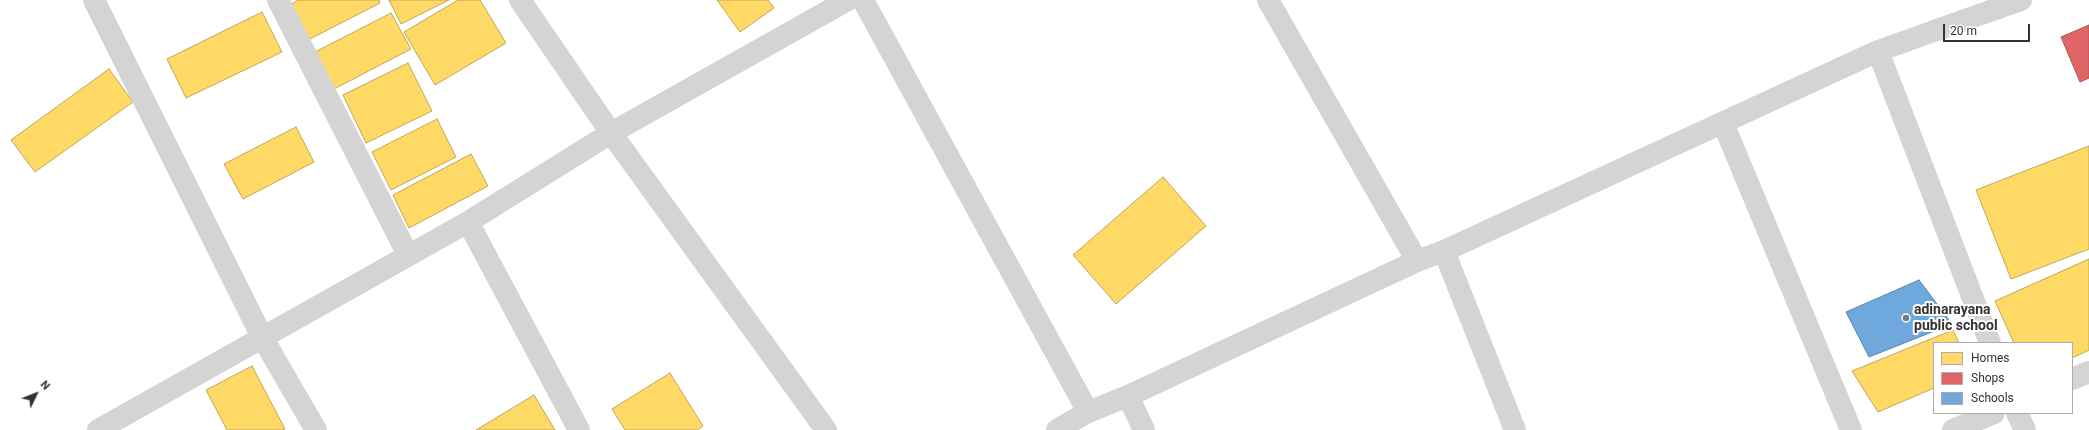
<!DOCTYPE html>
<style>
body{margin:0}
#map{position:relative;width:2089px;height:430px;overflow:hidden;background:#fff;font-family:Roboto,sans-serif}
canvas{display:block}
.legend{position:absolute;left:1933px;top:342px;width:140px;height:72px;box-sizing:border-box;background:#fff;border:1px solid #adadad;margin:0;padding:5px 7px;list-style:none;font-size:12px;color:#333}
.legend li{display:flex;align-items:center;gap:8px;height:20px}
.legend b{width:20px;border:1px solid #adadad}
.north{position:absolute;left:16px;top:374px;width:40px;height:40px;-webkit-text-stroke:3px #fff;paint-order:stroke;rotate:47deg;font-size:11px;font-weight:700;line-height:16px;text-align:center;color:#333}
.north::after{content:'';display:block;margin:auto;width:14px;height:18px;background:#333;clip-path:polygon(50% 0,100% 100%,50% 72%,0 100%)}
.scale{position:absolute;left:1943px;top:24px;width:87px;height:18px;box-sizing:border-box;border:2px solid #333;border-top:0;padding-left:5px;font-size:12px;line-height:14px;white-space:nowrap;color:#333;-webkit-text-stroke:3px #fff;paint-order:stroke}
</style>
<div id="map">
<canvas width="2089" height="430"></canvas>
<ul class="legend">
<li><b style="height:11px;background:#ffd966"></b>Homes</li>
<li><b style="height:11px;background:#e06666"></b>Shops</li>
<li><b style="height:11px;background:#6fa8dc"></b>Schools</li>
</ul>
<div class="north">N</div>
<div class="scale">20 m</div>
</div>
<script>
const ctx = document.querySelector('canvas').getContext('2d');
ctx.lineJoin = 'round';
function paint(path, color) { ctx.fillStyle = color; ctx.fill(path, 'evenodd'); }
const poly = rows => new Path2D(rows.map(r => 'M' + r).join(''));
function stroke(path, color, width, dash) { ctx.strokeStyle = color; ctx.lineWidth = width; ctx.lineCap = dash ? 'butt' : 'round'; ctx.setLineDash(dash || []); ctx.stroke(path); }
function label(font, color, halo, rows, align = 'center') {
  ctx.font = font + ' Roboto,sans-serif'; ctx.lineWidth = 4; ctx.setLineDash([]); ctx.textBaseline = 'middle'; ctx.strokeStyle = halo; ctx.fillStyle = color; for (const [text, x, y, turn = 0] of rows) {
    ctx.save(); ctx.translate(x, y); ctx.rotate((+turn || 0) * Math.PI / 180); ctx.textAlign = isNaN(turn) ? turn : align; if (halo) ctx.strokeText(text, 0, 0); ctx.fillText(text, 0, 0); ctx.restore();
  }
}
const homes = poly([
 [298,0,379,0,380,3,308,40,290,5,298,0],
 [389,0,449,0,401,24,389,0],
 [458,0,480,0,506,43,435,85,404,32,458,0],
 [717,0,768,0,774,8,740,32,717,0],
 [262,12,282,52,186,98,167,59,262,12],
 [391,13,411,49,334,89,315,52,391,13],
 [408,63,432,111,366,143,343,95,408,63],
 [109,69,133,102,35,172,11,140,109,69],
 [437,119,456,157,391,190,372,152,437,119],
 [296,127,314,162,243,199,224,164,296,127],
 [2089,146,2089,249,2011,279,1976,190,2089,146],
 [471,154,488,186,409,228,393,195,471,154],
 [1163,177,1206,226,1116,304,1073,255,1163,177],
 [2089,259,2089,350,2072,358,2072,343,2014,343,1995,301,2089,259],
 [1953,330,1959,343,1934,343,1934,388,1878,412,1852,371,1953,330],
 [252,366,285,429,282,430,227,430,206,390,252,366],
 [670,373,703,426,697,430,625,430,612,409,670,373],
 [534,395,555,430,476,430,534,395]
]);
const shops = poly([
 [2089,25,2089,78,2080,82,2061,37,2089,25]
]);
const schools = poly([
 [1919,280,1952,324,1869,357,1846,312,1919,280]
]);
const minor = poly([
 [94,0,262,337,316,430],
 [278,0,408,255],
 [520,0,611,133,826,430],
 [863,0,1088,412],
 [1268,0,1417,261],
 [1723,123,1851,430],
 [468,222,579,430],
 [1444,251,1515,430],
 [2072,379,2089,372],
 [1128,396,1144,430],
 [98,430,468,222,611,133,848,0],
 [1953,430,1994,413]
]);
const tertiary = poly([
 [1990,343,1878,51,2021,0],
 [2017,413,2025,430],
 [1057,430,1088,412,1128,396,1417,261,1444,251,1878,51]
]);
const markers = [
 [1906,318,4,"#7a7a7a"]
];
const poiNames = [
 ["adinarayana",1914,310],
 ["public school",1914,326]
];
paint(homes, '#ffd966');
stroke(homes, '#c2a757', 1);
paint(shops, '#e06666');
stroke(shops, '#ac5757', 1);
paint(schools, '#6fa8dc');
stroke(schools, '#5d85a9', 1);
stroke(minor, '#d4d4d4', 22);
stroke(tertiary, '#d4d4d4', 22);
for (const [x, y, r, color] of markers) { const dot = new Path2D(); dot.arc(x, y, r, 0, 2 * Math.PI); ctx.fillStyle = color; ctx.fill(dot); stroke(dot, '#fff', 1.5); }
label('bold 14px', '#333', '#fff', poiNames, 'left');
</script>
